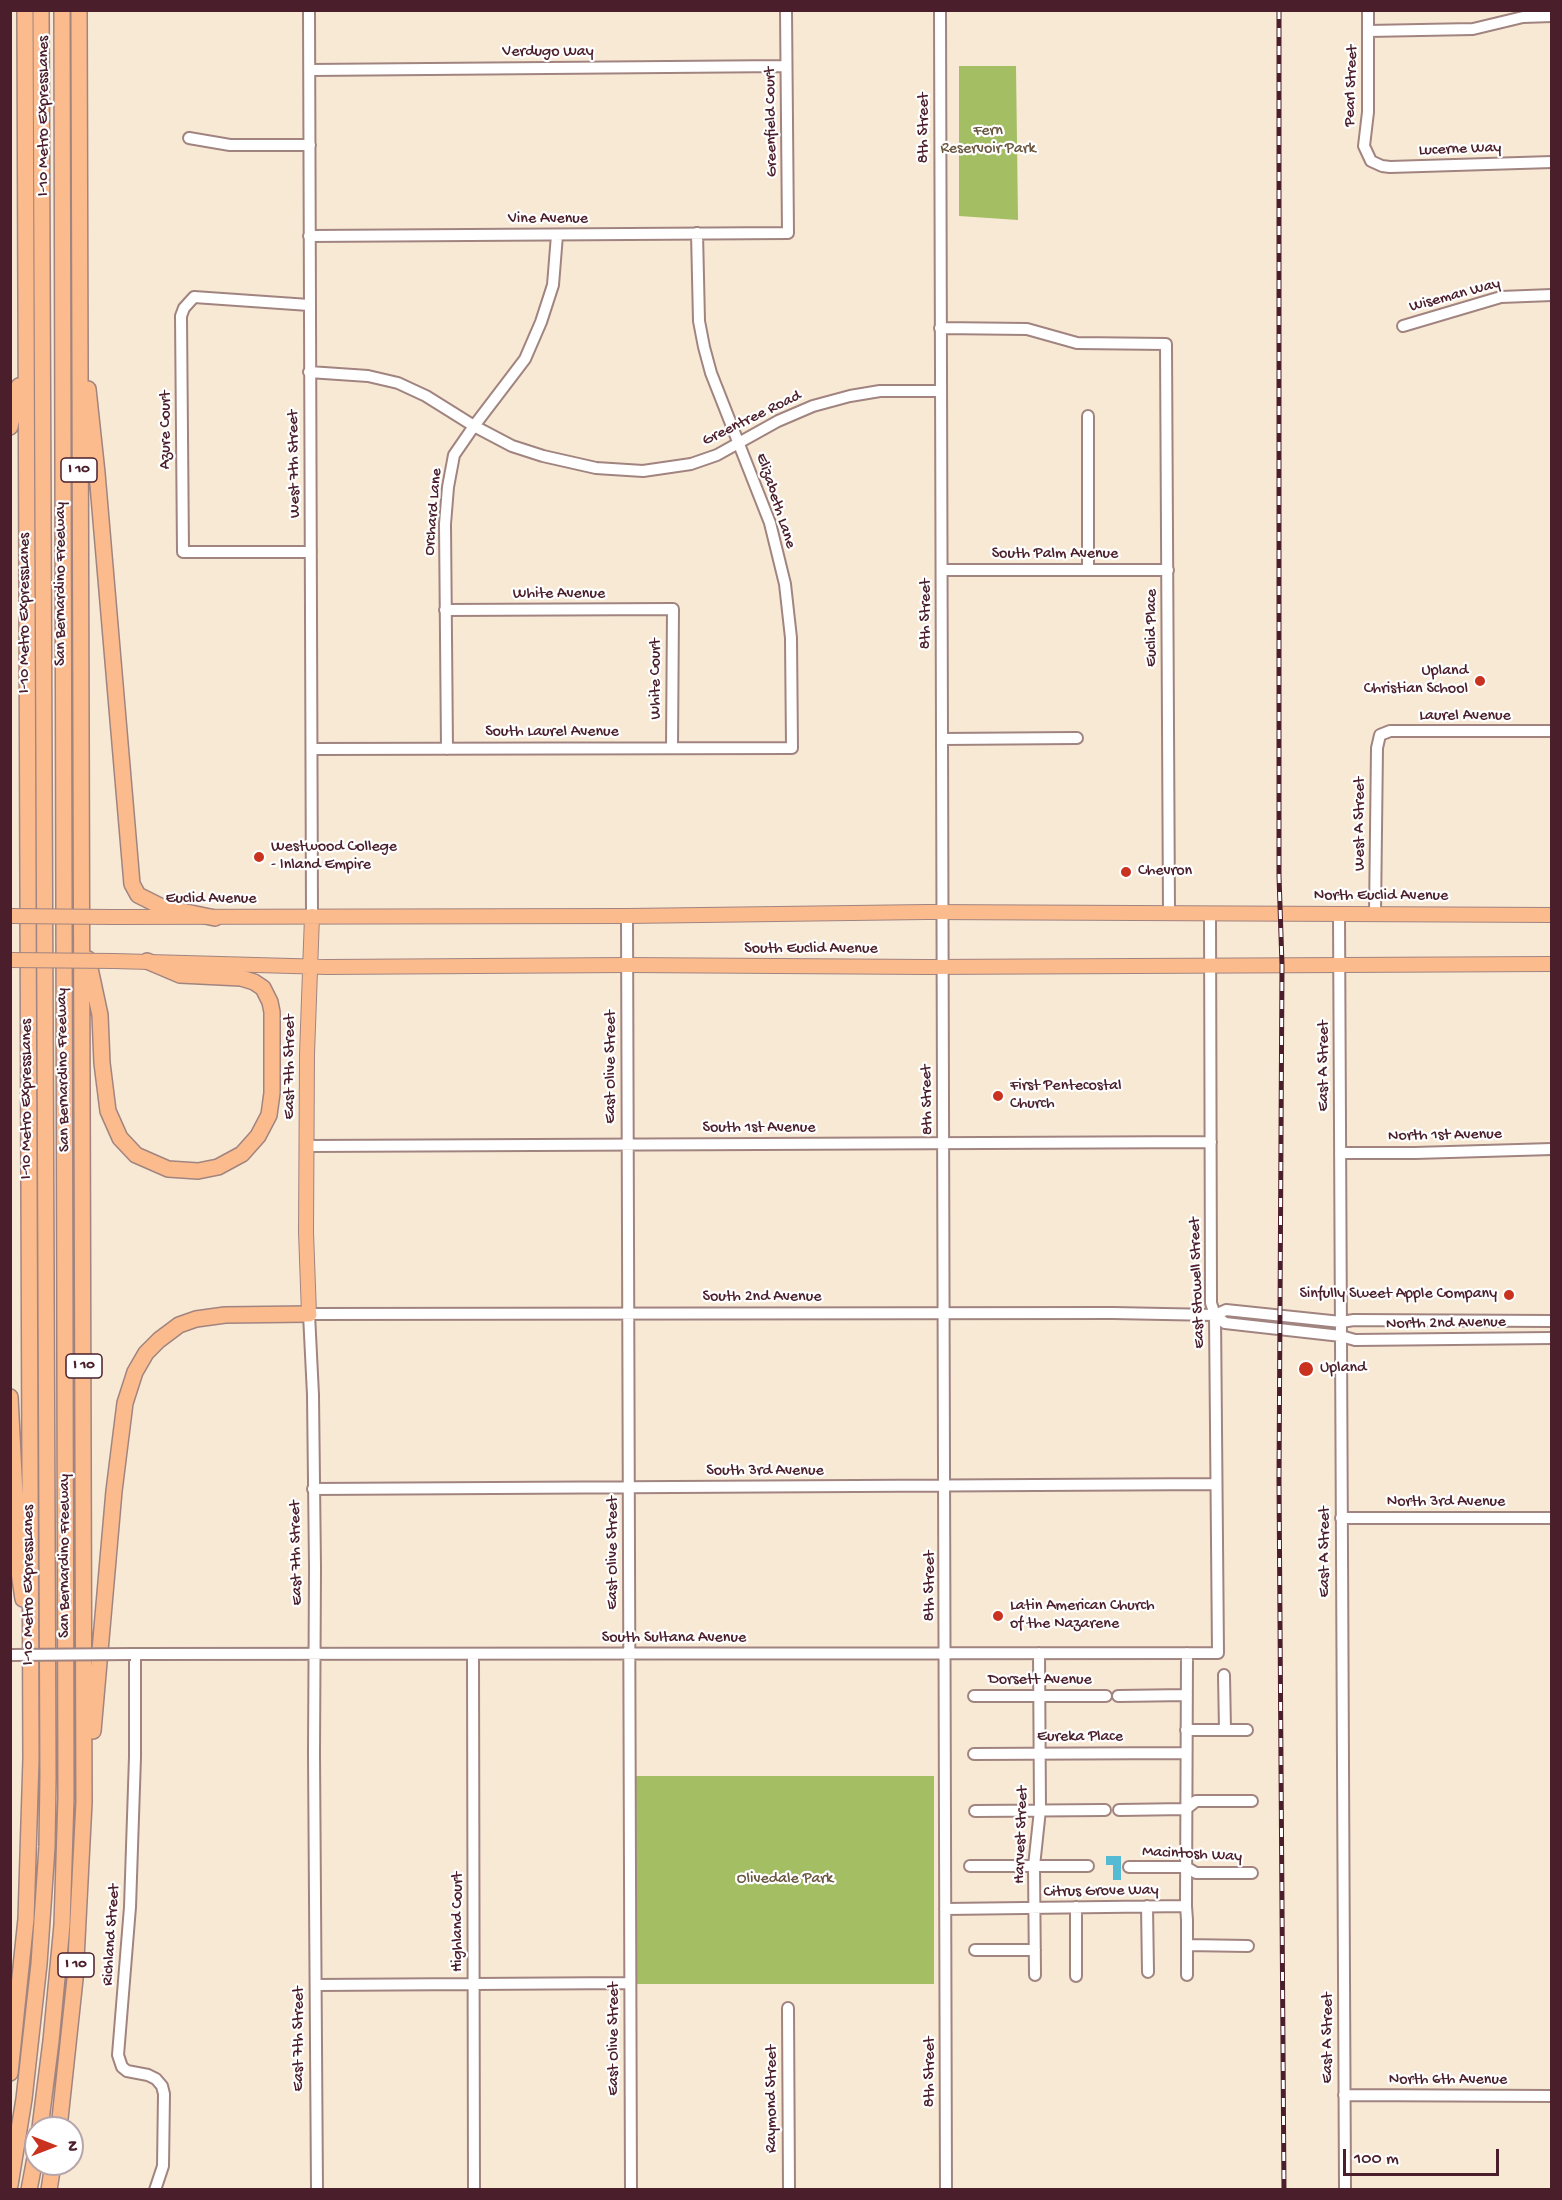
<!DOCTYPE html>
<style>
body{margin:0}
#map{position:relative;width:1562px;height:2200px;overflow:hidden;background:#f8e9d5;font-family:"Gochi Hand",sans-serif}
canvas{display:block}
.frame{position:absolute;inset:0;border:12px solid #4a1f2b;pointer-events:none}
.north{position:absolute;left:24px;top:2116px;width:60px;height:60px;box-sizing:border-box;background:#fff;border:2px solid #b7a5aa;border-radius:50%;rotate:90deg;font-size:16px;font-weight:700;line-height:24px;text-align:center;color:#4a1f2b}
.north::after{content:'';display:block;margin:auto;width:21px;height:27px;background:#c8321e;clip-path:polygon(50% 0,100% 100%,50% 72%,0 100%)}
.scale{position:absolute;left:1343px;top:2149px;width:156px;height:27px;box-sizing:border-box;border:3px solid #4a1f2b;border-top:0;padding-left:8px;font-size:18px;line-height:21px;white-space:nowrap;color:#4a1f2b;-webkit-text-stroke:4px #fff;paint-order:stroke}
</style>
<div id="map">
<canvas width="1562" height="2200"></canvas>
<div class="frame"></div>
<div class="north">N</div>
<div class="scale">100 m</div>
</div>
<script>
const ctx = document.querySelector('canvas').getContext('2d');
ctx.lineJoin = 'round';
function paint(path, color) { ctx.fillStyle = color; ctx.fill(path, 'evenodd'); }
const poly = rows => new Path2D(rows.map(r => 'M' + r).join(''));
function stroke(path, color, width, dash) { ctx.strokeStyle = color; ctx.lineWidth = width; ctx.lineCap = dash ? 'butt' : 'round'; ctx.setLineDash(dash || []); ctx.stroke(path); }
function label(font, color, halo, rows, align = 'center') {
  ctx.font = font + ' "Gochi Hand",sans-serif'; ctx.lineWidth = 4.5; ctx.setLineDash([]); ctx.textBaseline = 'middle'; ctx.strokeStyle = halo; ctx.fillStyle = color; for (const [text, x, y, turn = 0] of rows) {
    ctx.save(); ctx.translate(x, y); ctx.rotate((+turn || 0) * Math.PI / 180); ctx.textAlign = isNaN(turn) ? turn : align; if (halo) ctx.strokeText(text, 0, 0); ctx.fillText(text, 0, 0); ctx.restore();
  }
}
const green = poly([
 [959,66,1016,66,1018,220,959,216],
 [636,1776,934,1776,934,1984,637,1984]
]);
const water = poly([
 [1106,1856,1121,1856,1121,1880,1113,1880,1113,1865,1106,1865]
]);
const minor = poly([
 [309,10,312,916],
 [940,10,946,2190],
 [1368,10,1368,112,1364,146,1371,161,1382,166,1390,167,1552,162],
 [1368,31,1473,29,1523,17,1552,16],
 [310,70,786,66],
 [189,138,230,145,310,145],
 [309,236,788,233,786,10],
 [309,305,194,297,184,308,181,316,183,552,311,552],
 [1403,326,1501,297,1552,295],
 [940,328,1027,329,1077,343,1166,344,1169,913],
 [309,372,368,376,398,383,426,396,474,426,512,446,543,456,596,468,643,471,691,464,717,455,778,421,813,406,850,396,880,391,940,391],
 [1088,416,1088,570],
 [942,570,1168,570],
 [445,610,673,609,672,748],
 [942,739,1077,738],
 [312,749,792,748,791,638,785,584,770,523,711,373,704,347,699,321,697,233],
 [447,749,445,524,448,487,454,455,474,426,525,359,541,322,553,285,557,235],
 [1339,914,1345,2190],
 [1375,914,1377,748,1380,735,1390,731,1552,731],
 [627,916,631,2190],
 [307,1146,1211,1142],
 [1340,1153,1415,1153,1552,1149],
 [1215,1315,1225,1323,1341,1336,1355,1340,1552,1338],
 [313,1489,1216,1484],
 [1341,1518,1552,1518],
 [1187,1653,1186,1906,1187,1920,1187,1975],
 [131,1654,1218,1653,1215,1315,1211,1303,1210,913],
 [135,1654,135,1757,130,1907,118,2055,122,2067,127,2071,148,2075,156,2079,162,2086,164,2094,163,2166,155,2190],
 [473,1654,474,2190],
 [1224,1675,1225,1730],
 [974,1696,1106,1696],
 [1118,1696,1187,1695],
 [1186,1730,1247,1730],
 [974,1754,1186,1753],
 [1119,1810,1186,1809,1196,1801,1252,1801],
 [975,1811,1105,1810],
 [970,1866,1088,1866],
 [1129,1867,1186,1867,1196,1873,1252,1873],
 [1147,1906,1148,1972],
 [1076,1907,1076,1976],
 [945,1909,1186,1906],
 [1187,1945,1248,1946],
 [975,1950,1035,1950],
 [1035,1975,1034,1866,1040,1810,1039,1653],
 [316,1985,630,1983],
 [788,2008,789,2190],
 [1344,2095,1552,2096],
 [317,2190,314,1753,315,1568,313,1395,309,1314,1113,1313,1215,1315,1226,1310,1341,1322,1354,1320,1552,1321]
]);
const major = poly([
 [113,917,627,916,927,912,1552,915],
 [114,961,327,967,627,965,927,967,1552,964],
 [309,1314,306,1232,307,1054,312,916]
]);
const highway = poly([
 [88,389,97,473,132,884,138,895,162,907,215,918],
 [10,427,19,386],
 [88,959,100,1015,102,1063,108,1111,120,1138,136,1155,168,1169,198,1171,218,1167,242,1154,258,1136,269,1115,272,1093,272,1012,270,1002,263,988,254,982,241,978,180,975,147,961],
 [10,1397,19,1572,23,1599],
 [93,1731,114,1491,125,1403,135,1372,146,1353,159,1340,179,1325,196,1319,225,1315,309,1314],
 [10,2073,26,1919,31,1759,25,10],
 [40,2128,51,2041,62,1925,66,1798,62,10],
 [59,2128,75,1979,84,1802,79,10],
 [10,2185,24,2099,39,1964,47,1847,48,1776,41,10],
 [29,2190,36,2153],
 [49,2190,53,2164]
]);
const rail = poly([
 [1279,10,1279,876,1282,965,1279,1480,1284,2190]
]);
const minorBridge = poly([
 [10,1655,131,1654]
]);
const majorBridge = poly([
 [10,916,113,917],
 [10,960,114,961]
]);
const markers = [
 [1480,681,6,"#c8321e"],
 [259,857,6,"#c8321e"],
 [1126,872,6,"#c8321e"],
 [998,1096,6,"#c8321e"],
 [1509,1295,6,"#c8321e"],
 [1306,1369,8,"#c8321e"],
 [998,1616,6,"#c8321e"]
];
const shields = [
 [79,470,36],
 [84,1366,36],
 [76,1965,36]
];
const shieldNames = [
 ["I 10",79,470],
 ["I 10",84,1366],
 ["I 10",76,1965]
];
const streetNames = [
 ["Verdugo Way",548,53],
 ["Pearl Street",1352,86,-88],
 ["I-10 Metro ExpressLanes",45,116,-90],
 ["Greenfield Court",772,122,-91],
 ["8th Street",925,128,-90],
 ["Lucerne Way",1460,150,-2],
 ["Vine Avenue",548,220],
 ["Wiseman Way",1455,296,-15],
 ["Greentree Road",752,419,-26],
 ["Azure Court",167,430,-90],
 ["West 7th Street",295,464,-91],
 ["Elizabeth Lane",775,501,72],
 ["Orchard Lane",434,512,-85],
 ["South Palm Avenue",1055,555],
 ["San Bernardino Freeway",62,584,-90],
 ["White Avenue",559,595],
 ["I-10 Metro ExpressLanes",26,613,-90],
 ["8th Street",927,614,-90],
 ["Euclid Place",1153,628,-90],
 ["White Court",657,679,-90],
 ["Laurel Avenue",1465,717],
 ["South Laurel Avenue",552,733],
 ["West A Street",1361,824,-90],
 ["North Euclid Avenue",1381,897],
 ["Euclid Avenue",211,900],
 ["South Euclid Avenue",811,950],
 ["East A Street",1325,1066,-90],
 ["East 7th Street",291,1067,-90],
 ["East Olive Street",612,1067,-90],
 ["San Bernardino Freeway",64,1070,-91],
 ["I-10 Metro ExpressLanes",28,1099,-90],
 ["8th Street",928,1100,-91],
 ["South 1st Avenue",759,1129],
 ["North 1st Avenue",1445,1136,-1],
 ["East Stowell Street",1198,1283,-92],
 ["South 2nd Avenue",762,1298],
 ["North 2nd Avenue",1446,1324,-1],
 ["South 3rd Avenue",765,1472],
 ["North 3rd Avenue",1446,1503],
 ["East A Street",1326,1552,-90],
 ["East 7th Street",297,1553,-91],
 ["East Olive Street",614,1553,-90],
 ["San Bernardino Freeway",66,1556,-90],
 ["I-10 Metro ExpressLanes",30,1585,-90],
 ["8th Street",931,1586,-90],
 ["South Sultana Avenue",674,1639],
 ["Dorsett Avenue",1040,1681],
 ["Eureka Place",1080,1738],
 ["Harvest Street",1022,1835,-88],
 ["Macintosh Way",1192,1855,3],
 ["Citrus Grove Way",1101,1892,-1],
 ["Highland Court",459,1922,-90],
 ["Richland Street",112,1935,-86],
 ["East A Street",1329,2038,-90],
 ["East 7th Street",300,2039,-90],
 ["East Olive Street",615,2039,-90],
 ["8th Street",931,2072,-90],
 ["North 6th Avenue",1448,2081],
 ["Raymond Street",773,2099,-90]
];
const parkNames = [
 ["Fern",988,132],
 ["Reservoir Park",988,150],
 ["Olivedale Park",785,1880]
];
const poiNames = [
 ["Upland",1468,672,"right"],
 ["Christian School",1468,690,"right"],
 ["Westwood College",271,848],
 ["- Inland Empire",271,866],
 ["Chevron",1138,872],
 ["First Pentecostal",1010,1087],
 ["Church",1010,1105],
 ["Sinfully Sweet Apple Company",1497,1295,"right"],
 ["Upland",1320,1369],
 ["Latin American Church",1010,1607],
 ["of the Nazarene",1010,1625]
];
paint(green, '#a4be64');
paint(water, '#55bad3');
stroke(minor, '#a18480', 14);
stroke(major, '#a18480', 16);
stroke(highway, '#a18480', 18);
stroke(minor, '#fff', 10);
stroke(major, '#fbbb8d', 14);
stroke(highway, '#fbbb8d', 15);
stroke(rail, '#4a1f2b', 5);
stroke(rail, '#fff', 3, [9]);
stroke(minorBridge, '#a18480', 14, []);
stroke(majorBridge, '#a18480', 16, []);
stroke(minorBridge, '#fff', 10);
stroke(majorBridge, '#fbbb8d', 14);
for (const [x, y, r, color] of markers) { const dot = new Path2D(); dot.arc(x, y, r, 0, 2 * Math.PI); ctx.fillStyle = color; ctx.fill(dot); stroke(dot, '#fff', 2); }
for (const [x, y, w] of shields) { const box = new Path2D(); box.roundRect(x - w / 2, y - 12, w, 24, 4.5); ctx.fillStyle = '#fff'; ctx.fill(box); stroke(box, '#4a1f2b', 1.5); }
label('bold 15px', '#4a1f2b', null, shieldNames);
label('16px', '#4a1f2b', '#fff', streetNames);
label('16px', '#6a573f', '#fff', parkNames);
label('16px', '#4a1f2b', '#fff', poiNames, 'left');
</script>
